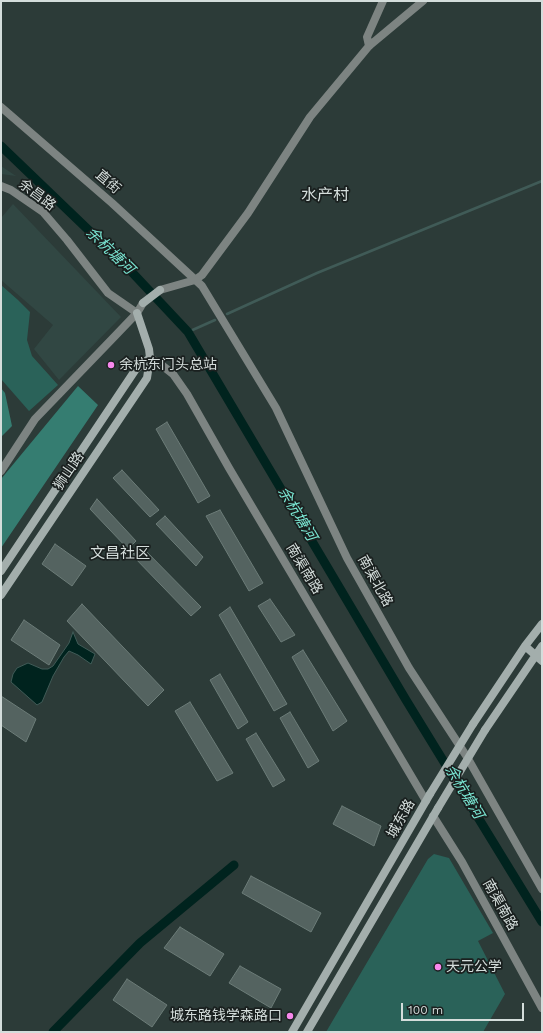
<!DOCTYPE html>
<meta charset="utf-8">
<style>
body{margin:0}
#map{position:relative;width:543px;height:1033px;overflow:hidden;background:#2c3b38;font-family:"Work Sans",sans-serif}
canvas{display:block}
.frame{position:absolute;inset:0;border:2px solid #d4dddb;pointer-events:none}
.scale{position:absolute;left:401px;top:1003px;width:123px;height:18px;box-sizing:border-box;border:2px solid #d4dddb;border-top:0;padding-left:5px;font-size:12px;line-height:14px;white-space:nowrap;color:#d4dddb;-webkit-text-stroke:3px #1a201f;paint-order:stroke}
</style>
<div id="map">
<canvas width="543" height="1033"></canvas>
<div class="frame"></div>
<div class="scale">100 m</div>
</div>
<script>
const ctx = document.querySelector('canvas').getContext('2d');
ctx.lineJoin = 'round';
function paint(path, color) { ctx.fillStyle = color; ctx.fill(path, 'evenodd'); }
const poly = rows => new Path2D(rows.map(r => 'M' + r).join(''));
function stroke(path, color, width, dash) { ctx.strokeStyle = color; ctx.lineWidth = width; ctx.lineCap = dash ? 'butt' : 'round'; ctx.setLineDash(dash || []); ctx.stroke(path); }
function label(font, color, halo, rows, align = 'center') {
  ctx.font = font + ' "Work Sans","Noto Sans SC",sans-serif'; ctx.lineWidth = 3.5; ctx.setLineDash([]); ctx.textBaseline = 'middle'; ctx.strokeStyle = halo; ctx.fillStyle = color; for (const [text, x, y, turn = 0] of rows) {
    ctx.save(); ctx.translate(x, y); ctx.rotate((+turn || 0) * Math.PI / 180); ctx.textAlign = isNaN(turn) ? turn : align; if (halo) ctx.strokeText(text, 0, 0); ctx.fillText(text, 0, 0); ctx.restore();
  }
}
const built = poly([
 [1,166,16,176,1,174],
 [13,204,121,317,59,380,34,349,53,325,1,280,1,218]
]);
const green = poly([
 [1,285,18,300,30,312,27,340,32,356,58,385,29,411,1,379],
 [434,854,449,858,493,933,478,941,505,994,483,1032,326,1032,428,859]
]);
const forest = poly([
 [78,386,98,405,1,548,1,479],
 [1,388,5,393,12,426,1,437]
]);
const water = poly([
 [73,632,78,644,95,654,91,664,78,655,69,651,64,657,53,676,42,702,37,705,11,682,13,674,17,668,28,663,42,669,48,669,53,666,69,643,73,632]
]);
const stream = poly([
 [227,314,317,273,542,181],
 [188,332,215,320]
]);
const canal = poly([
 [1,146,128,268,188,332,406,700,542,922],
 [53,1032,140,943,234,865]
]);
const building = poly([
 [167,422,210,496,198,503,156,429,167,422],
 [122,470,159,510,150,517,113,478,122,470],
 [97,499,136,541,128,549,90,509,97,499],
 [220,510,263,583,249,591,206,516,220,510],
 [165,516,203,557,196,566,156,524,165,516],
 [55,544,86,566,72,586,42,564,55,544],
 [141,546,201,607,191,616,132,555,141,546],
 [270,599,295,635,281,642,258,606,270,599],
 [82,604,164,690,148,706,67,621,82,604],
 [230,607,287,704,274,711,219,615,230,607],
 [24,620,60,645,49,665,11,640,24,620],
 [303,650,347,721,333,731,292,657,303,650],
 [220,674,248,722,238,729,210,680,220,674],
 [1,696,36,719,26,742,1,725,1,696],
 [190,702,233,773,217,781,175,711,190,702],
 [290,712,319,761,308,768,280,718,290,712],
 [256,733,285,780,273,787,246,739,256,733],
 [342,806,381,826,374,846,333,824,342,806],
 [251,876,321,913,311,932,242,893,251,876],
 [180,927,224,954,210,976,164,948,180,927],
 [240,966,281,989,271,1008,229,983,240,966],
 [127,979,167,1005,152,1027,113,1000,127,979]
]);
const street = poly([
 [369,46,367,37,383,1],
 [1,107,112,203,202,286,276,408,347,558,409,668,467,757,542,889],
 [1,186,11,190,43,212,67,240,108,293,137,313],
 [160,290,195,280,202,275,248,213,310,117,369,46,423,1],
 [150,358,159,363,173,374,187,394,229,468,426,801],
 [1,471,35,419,115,336,137,313,143,303],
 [433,816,462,862,542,1008]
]);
const secondary = poly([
 [143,303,160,290],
 [1,571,136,369,150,358],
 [1,595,147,378,150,358,149,349,137,313],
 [525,646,542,661],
 [473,724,525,646,542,624],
 [485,730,542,646],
 [292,1032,430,794],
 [307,1032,438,808]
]);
const secondaryBridge = poly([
 [430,794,473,724],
 [438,808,485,730]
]);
const markers = [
 [111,365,4,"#f788ec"],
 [438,967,4,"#f788ec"],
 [290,1016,4,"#f788ec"]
];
const streetNames = [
 ["直街",108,182,41],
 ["余昌路",37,195,37],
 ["狮山路",69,471,-56],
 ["南渠南路",304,569,59],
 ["南渠北路",375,581,61],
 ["城东路",401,819,-61],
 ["南渠南路",500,905,61]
];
const poiNames = [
 ["余杭东门头总站",119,365],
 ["天元公学",446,967],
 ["城东路钱学森路口",282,1016,"right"]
];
const waterNames = [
 ["余杭塘河",110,251,44],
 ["余杭塘河",297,514,59],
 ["余杭塘河",464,792,59]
];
const neighbourhoodNames = [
 ["文昌社区",120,554]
];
const quarterNames = [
 ["水产村",325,195]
];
paint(built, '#314743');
paint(green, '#2a6259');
paint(forest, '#357d71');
paint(water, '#00231e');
stroke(water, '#405b57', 1);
stroke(stream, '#405b57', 2.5);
stroke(canal, '#00231e', 9);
paint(building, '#546360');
stroke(building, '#6c7c78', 1);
stroke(street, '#7d8482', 8);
stroke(secondary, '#a3aeac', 8);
stroke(secondaryBridge, '#a3aeac', 8);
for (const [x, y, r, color] of markers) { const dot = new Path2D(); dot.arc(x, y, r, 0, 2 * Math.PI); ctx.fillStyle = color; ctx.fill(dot); stroke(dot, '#1a201f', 1.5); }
label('14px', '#d4dddb', '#1a201f', streetNames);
label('14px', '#d4dddb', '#1a201f', poiNames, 'left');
label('italic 15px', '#7ae6d3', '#1a201f', waterNames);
label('15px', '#d4dddb', '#1a201f', neighbourhoodNames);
label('16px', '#d4dddb', '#1a201f', quarterNames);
</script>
